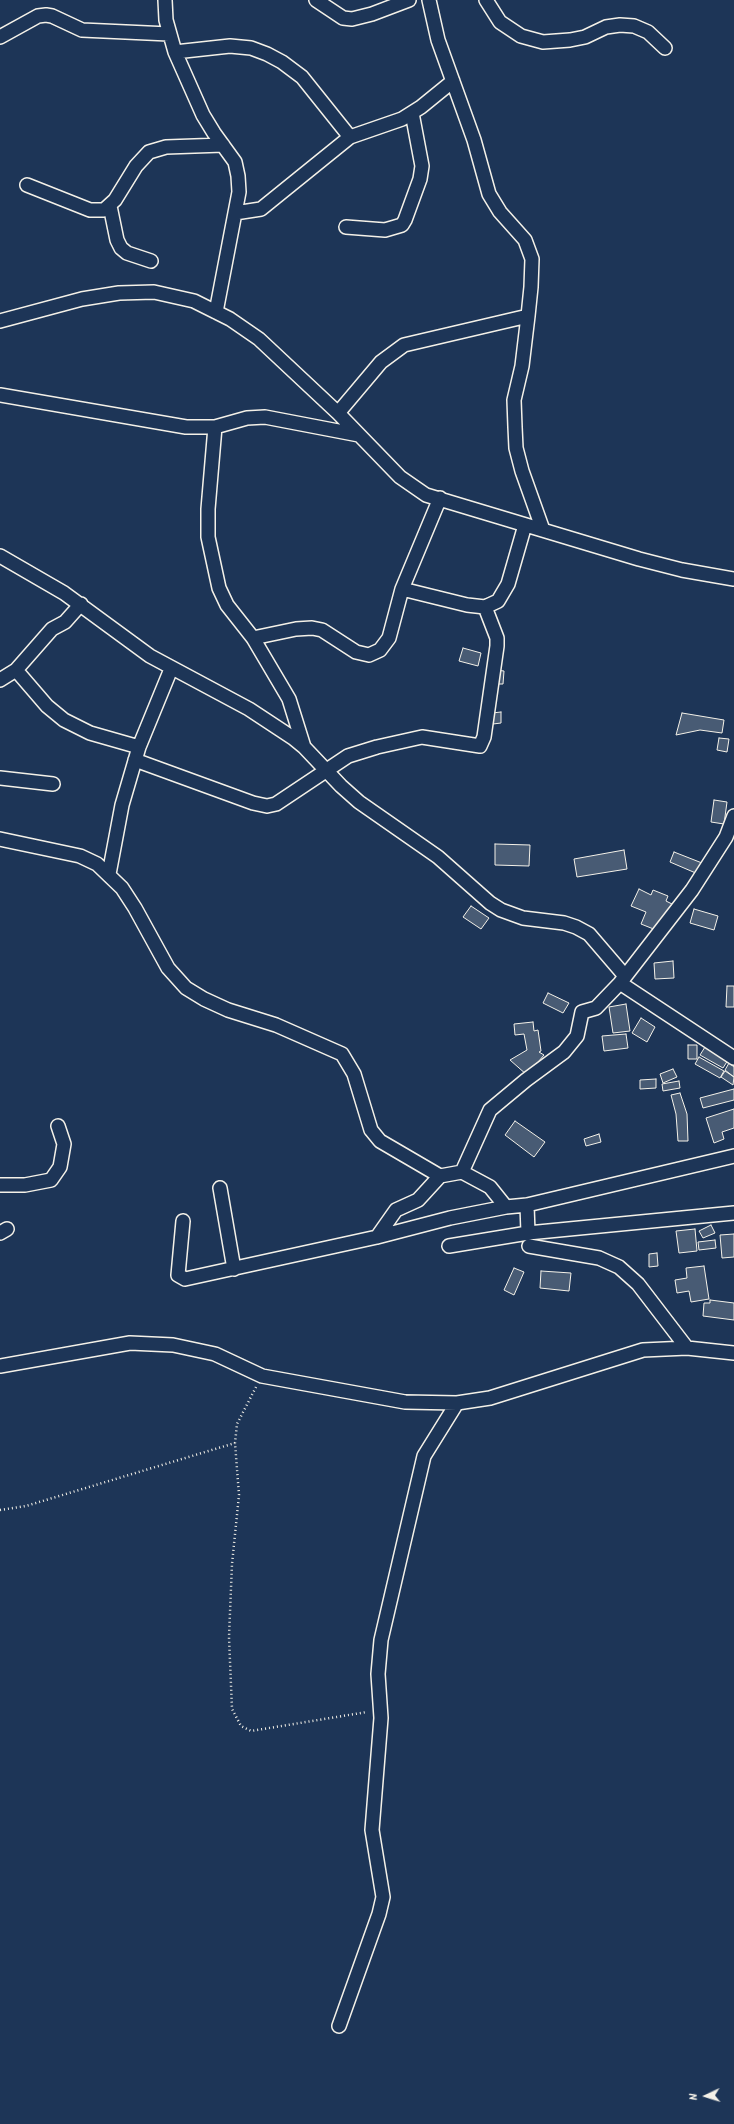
<!DOCTYPE html>
<style>
body{margin:0}
#map{position:relative;width:734px;height:2124px;overflow:hidden;background:#1d3557;font-family:Kalam,sans-serif}
canvas{display:block}
.north{position:absolute;left:686px;top:2076px;width:40px;height:40px;-webkit-text-stroke:3px #1d3557;paint-order:stroke;rotate:266deg;font-size:11px;font-weight:700;line-height:16px;text-align:center;color:#f4f1e8}
.north::after{content:'';display:block;margin:auto;width:14px;height:18px;background:#f4f1e8;clip-path:polygon(50% 0,100% 100%,50% 72%,0 100%)}
</style>
<div id="map">
<canvas width="734" height="2124"></canvas>
<div class="north">N</div>
</div>
<script>
const ctx = document.querySelector('canvas').getContext('2d');
ctx.lineJoin = 'round';
function paint(path, color) { ctx.fillStyle = color; ctx.fill(path, 'evenodd'); }
const poly = rows => new Path2D(rows.map(r => 'M' + r).join(''));
function stroke(path, color, width, dash) { ctx.strokeStyle = color; ctx.lineWidth = width; ctx.lineCap = dash ? 'butt' : 'round'; ctx.setLineDash(dash || []); ctx.stroke(path); }
const building = poly([
 [463,648,481,653,478,666,459,661,463,648],
 [496,670,504,671,503,684,495,684,496,670],
 [501,712,501,723,493,724,492,713,501,712],
 [682,713,724,720,722,733,700,730,676,735,682,713],
 [719,738,729,739,727,752,717,750,719,738],
 [714,800,727,802,724,824,711,822,714,800],
 [495,844,530,845,529,866,495,865,495,844],
 [624,850,627,869,577,877,574,859,624,850],
 [674,852,702,863,698,874,670,862,674,852],
 [639,889,651,895,653,890,668,896,666,901,672,904,665,920,661,919,656,930,641,924,646,912,631,906,639,889],
 [471,906,489,918,481,929,463,917,471,906],
 [694,909,718,916,714,930,690,923,694,909],
 [673,961,674,978,655,979,654,963,673,961],
 [727,986,734,986,734,1007,726,1007,727,986],
 [548,993,569,1003,563,1013,543,1003,548,993],
 [626,1004,630,1031,613,1033,609,1007,626,1004],
 [641,1018,655,1027,647,1042,632,1033,641,1018],
 [533,1022,534,1031,538,1030,541,1051,539,1052,544,1055,527,1075,510,1060,527,1050,524,1034,515,1035,514,1024,533,1022],
 [626,1034,628,1048,604,1051,602,1036,626,1034],
 [688,1045,697,1045,697,1059,688,1059,688,1045],
 [705,1047,728,1060,723,1068,700,1055,705,1047],
 [699,1057,724,1071,720,1078,695,1064,699,1057],
 [729,1063,734,1067,734,1077,725,1070,729,1063],
 [673,1069,677,1077,663,1083,660,1074,673,1069],
 [725,1071,734,1077,733,1085,721,1077,725,1071],
 [656,1079,656,1088,640,1089,640,1080,656,1079],
 [679,1081,680,1088,663,1091,662,1084,679,1081],
 [734,1089,734,1100,703,1108,700,1098,734,1089],
 [680,1093,687,1114,688,1141,678,1141,676,1114,671,1095,680,1093],
 [734,1109,734,1128,722,1132,724,1139,714,1143,706,1118,734,1109],
 [515,1121,545,1142,534,1157,505,1135,515,1121],
 [599,1134,601,1142,586,1146,584,1139,599,1134],
 [711,1225,715,1233,703,1238,699,1231,711,1225],
 [695,1229,697,1251,679,1253,676,1231,695,1229],
 [734,1234,734,1257,722,1258,720,1235,734,1234],
 [715,1240,716,1248,699,1250,698,1242,715,1240],
 [657,1253,658,1266,649,1267,649,1254,657,1253],
 [704,1266,709,1299,691,1302,689,1291,677,1293,675,1280,687,1278,686,1268,704,1266],
 [514,1268,524,1272,514,1295,504,1290,514,1268],
 [541,1271,571,1273,569,1291,540,1288,541,1271],
 [710,1300,734,1303,734,1320,703,1316,704,1303,710,1303,710,1300]
]);
const path = poly([
 [256,1387,237,1424,235,1443,239,1495,232,1564,229,1637,232,1709,241,1726,251,1731,367,1712],
 [0,1510,26,1506,235,1443]
]);
const street = poly([
 [165,0,166,20,175,52,203,115,214,133,235,162,238,176,239,192,216,312],
 [316,0,343,18,352,19,372,14,409,0],
 [429,0,438,40,474,140,489,194,500,212,525,240,532,259,531,287,528,316,522,366,514,400,515,427,516,448,522,471,543,530],
 [486,0,500,22,521,36,543,42,570,40,585,37,606,27,620,25,634,26,648,32,665,48],
 [0,37,38,16,46,15,52,16,82,30,169,34],
 [175,52,230,46,251,48,267,54,282,62,302,77,350,137],
 [27,185,90,210,104,210,115,200,136,166,149,152,166,147,223,145],
 [110,206,117,240,121,248,127,253,151,261],
 [235,213,261,209,350,137,402,119,421,107,453,81],
 [346,227,385,230,402,225,405,220,420,179,422,166,412,113],
 [0,321,82,299,119,293,154,292,194,301,230,319,259,339,338,413,400,477,426,495,639,559,682,570,734,579],
 [0,395,186,427,215,427,247,418,265,417,359,435],
 [338,413,381,362,404,345,528,316],
 [215,427,208,509,208,537,219,588,227,605,253,638,289,699,304,747],
 [0,556,64,593,150,656,249,709,293,738,304,747,341,786,359,802,438,857,490,903,501,910,523,918,564,923,576,927,589,934,625,976],
 [402,589,467,605,485,607,498,601,508,584,525,525],
 [253,638,296,629,312,628,322,630,356,652,369,655,380,650,389,638,402,589,440,498],
 [16,670,47,706,64,720,90,733,139,747],
 [0,680,16,670,52,629,65,622,81,604],
 [135,760,253,803,267,806,276,804,348,756,377,747,422,737,480,746,484,737,497,646,497,638,485,607],
 [0,778,53,784],
 [0,839,80,856,97,864,122,888,135,908,168,968,186,988,204,999,228,1010,276,1025,342,1054,354,1074,371,1130,380,1141,440,1176],
 [109,874,122,805,139,747,171,669],
 [620,983,734,1058],
 [462,1172,490,1187,506,1207],
 [0,1185,25,1185,51,1180,60,1167,64,1144,58,1126],
 [220,1188,234,1269],
 [527,1205,528,1233],
 [183,1221,178,1275,185,1279,377,1237,450,1218,506,1207,527,1205,734,1156],
 [0,1233,7,1229],
 [377,1237,396,1210,418,1200,440,1176,462,1172,490,1110,526,1080,564,1052,577,1036,582,1012,596,1008,620,983,692,890,726,837,734,816],
 [449,1246,528,1233,734,1213],
 [529,1246,599,1258,619,1267,638,1284,687,1348],
 [0,1366,130,1343,173,1345,215,1354,262,1376,405,1402,457,1403,490,1398,643,1350,687,1348,734,1353],
 [339,2026,379,1914,383,1897,372,1830,381,1718,378,1674,381,1640,424,1456,457,1403]
]);
paint(building, '#485b74');
stroke(building, '#f4f1e8', 1);
stroke(street, '#f4f1e8', 16);
stroke(path, '#f4f1e8', 2.5, [1, 3]);
stroke(street, '#1d3557', 13);
</script>
